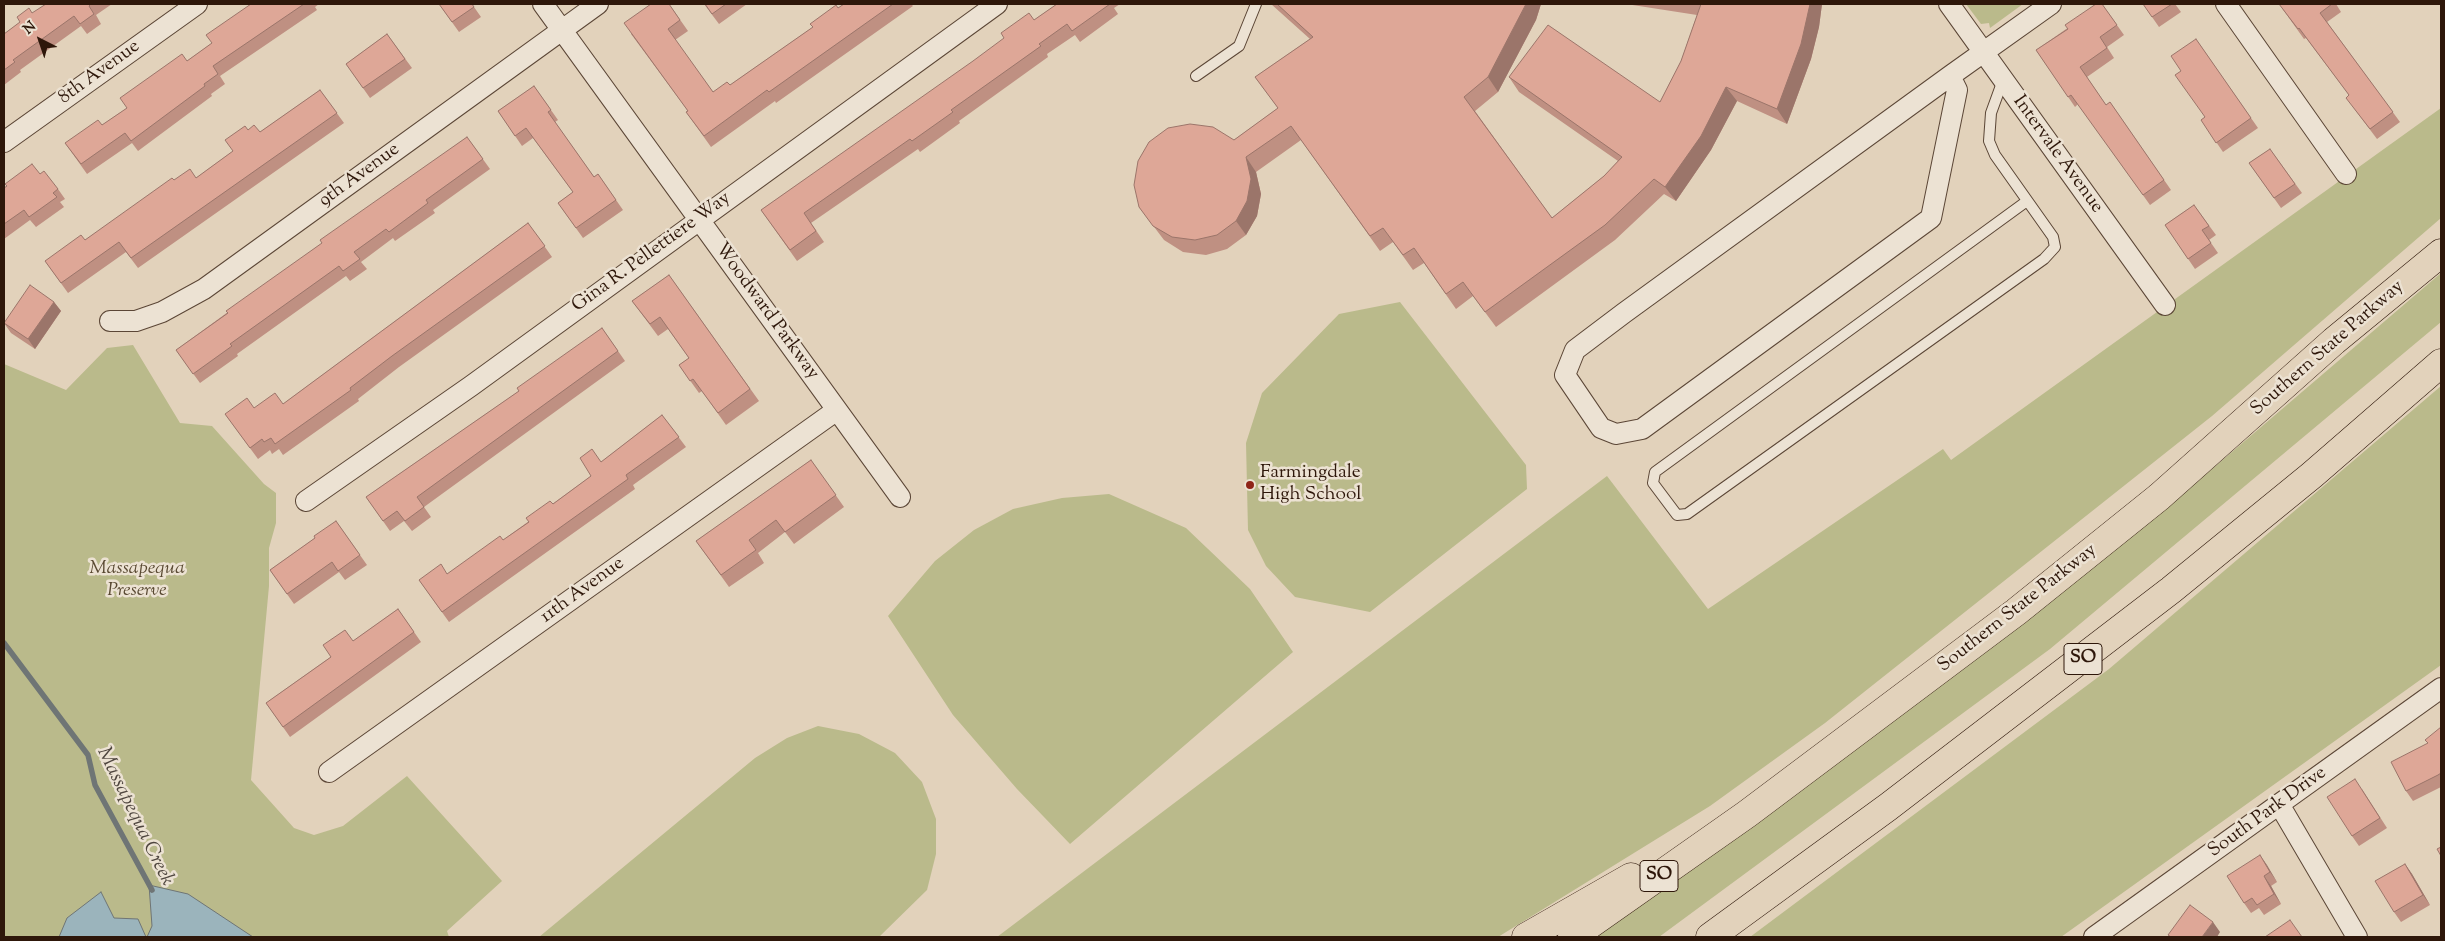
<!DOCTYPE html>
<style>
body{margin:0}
#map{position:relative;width:2445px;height:941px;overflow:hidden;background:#e2d2bb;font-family:"Sorts Mill Goudy",serif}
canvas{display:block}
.frame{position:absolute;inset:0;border:5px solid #2e170a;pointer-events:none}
.north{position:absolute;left:15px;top:15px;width:50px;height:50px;-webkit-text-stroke:4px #ece2d3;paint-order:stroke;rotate:319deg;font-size:14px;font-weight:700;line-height:20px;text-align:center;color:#2e170a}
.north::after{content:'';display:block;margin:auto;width:18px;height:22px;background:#2e170a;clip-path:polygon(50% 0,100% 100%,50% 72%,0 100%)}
</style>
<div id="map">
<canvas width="2445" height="941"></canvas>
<div class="frame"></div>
<div class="north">N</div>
</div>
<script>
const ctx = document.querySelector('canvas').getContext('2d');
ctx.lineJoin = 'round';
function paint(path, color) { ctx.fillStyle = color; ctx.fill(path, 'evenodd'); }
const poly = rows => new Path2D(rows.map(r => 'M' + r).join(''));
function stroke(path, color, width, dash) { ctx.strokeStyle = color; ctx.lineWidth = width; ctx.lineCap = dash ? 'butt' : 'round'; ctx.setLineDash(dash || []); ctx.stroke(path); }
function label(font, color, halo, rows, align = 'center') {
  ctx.font = font + ' "Sorts Mill Goudy",serif'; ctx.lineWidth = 5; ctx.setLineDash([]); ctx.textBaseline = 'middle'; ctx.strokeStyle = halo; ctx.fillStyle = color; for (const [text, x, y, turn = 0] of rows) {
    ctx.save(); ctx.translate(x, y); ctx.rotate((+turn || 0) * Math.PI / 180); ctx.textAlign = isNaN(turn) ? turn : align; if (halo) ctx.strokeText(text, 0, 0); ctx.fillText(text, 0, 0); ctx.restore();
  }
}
const green = poly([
 [1966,4,2023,4,1990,28,1989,23,1981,24],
 [2441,108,2441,218,2212,416,1825,723,1710,806,1498,937,997,937,1607,476,1708,609,1943,449,1951,460],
 [2441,273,2441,322,2050,649,1659,937,1588,937,1834,764,2212,469],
 [1400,302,1526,465,1527,489,1370,612,1295,597,1266,566,1248,530,1246,443,1262,393,1339,314],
 [133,345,180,423,212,426,264,484,276,493,276,523,269,548,269,586,251,780,294,828,314,835,343,826,407,776,502,881,447,931,449,937,4,937,4,364,66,390,107,348],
 [2441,386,2441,665,2061,937,1750,937,2109,669],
 [1109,494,1186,528,1250,589,1293,652,1070,844,1017,789,953,715,888,616,935,561,974,530,1013,509,1062,498],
 [818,726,859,734,895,753,922,782,936,819,936,854,927,890,879,937,539,937,755,758,787,738]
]);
const water = poly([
 [149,885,188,894,253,937,147,937,152,926,149,885],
 [101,892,114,918,138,919,146,937,59,937,67,918,101,892]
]);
const stream = poly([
 [4,643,88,755,95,785,152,890]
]);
const lane = poly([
 [1196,76,1239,46,1256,4],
 [2003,80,1991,113,1989,141,1995,155,2053,237,2055,247,2044,259,1687,514,1677,515,1653,483,1655,472,2027,201]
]);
const street = poly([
 [543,4,900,497],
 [1949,4,2165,305],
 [2226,4,2346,174],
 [1950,76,1957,90,1931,218,1642,429,1616,434,1601,428,1565,375,1575,350,1624,313,1950,76,2051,4],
 [4,142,197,4],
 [110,321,136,321,162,312,204,289,598,4],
 [306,501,471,386,997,4],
 [329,772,837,410],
 [2279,804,2357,937],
 [2094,937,2441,688]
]);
const highway = poly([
 [1526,937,1631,877],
 [1572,937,1747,814,2016,612,2159,497,2334,341,2441,253],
 [1710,937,1888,807,2171,590,2312,475,2441,363]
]);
const wall = poly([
 [46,4,112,4,96,15,101,24,87,34,81,26,20,70,21,72,4,85,4,34],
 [251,4,319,4,315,7,317,10,220,76,225,84,211,94,212,96,138,151,132,143,87,174,65,143,102,125,127,108,187,61,212,43],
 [439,4,474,7,481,17,459,32],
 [669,4,688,31,675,40,713,92,730,85,813,27,844,4,911,4,913,6,776,103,775,101,711,147,686,112,688,111,631,34],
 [704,4,747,4,719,24],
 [1057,4,1120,4,1114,8,1118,14,1080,42,1075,35,1047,54,1048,57,959,121,960,123,920,152,918,149,811,223,824,242,797,261,761,210],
 [1271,4,1541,4,1536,20,1498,92,1475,111,1552,218,1604,176,1618,161,1519,92,1509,77,1660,102,1681,61,1697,15,1626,4,1822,4,1819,27,1811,59,1787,124,1737,101,1711,150,1676,201,1664,194,1615,240,1496,327,1473,296,1456,309,1424,263,1413,270,1393,242,1380,251,1301,140,1256,172,1261,194,1257,216,1246,235,1227,249,1206,255,1183,252,1164,240,1139,207,1234,140,1278,108,1255,77,1310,39],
 [2102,4,2124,35,2107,47,2114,58,2087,77,2106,105,2110,102,2171,190,2150,205,2078,104,2075,107,2036,50],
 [2143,4,2175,4,2181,12,2159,27],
 [2279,4,2336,4,2341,12,2327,22,2400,122,2377,139,2353,107,2349,95,2306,38,2304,39],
 [387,34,412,68,370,98,346,64],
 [2196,39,2258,128,2223,152,2201,120,2205,117,2181,71],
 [534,86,558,120,555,122,594,177,598,174,623,210,583,238,558,203,573,192,533,138,522,146,498,111],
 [320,90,344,123,138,268,126,252,68,293,45,261,85,240,174,180,196,178,233,151,248,130,260,132],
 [467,137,490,169,433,210,435,213,395,241,393,238,361,262,367,269,350,281,346,276,237,354,238,356,200,383,176,350],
 [2270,149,2302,193,2281,208,2249,163],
 [40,174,58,189,65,199,60,202,64,207,36,227,30,220,4,239,4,188,7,186],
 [2194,205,2216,235,2209,240,2218,253,2195,269,2165,225],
 [528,223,552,257,399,367,358,399,359,401,283,455,279,449,272,454,270,450,258,459,225,414,254,408,283,404],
 [669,275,759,401,726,425,702,391,699,393,679,365,689,358,668,329,658,336,632,301],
 [54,302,61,311,35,349,11,333,4,323],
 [602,328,625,361,424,507,431,517,412,531,404,521,390,531,366,497,519,391],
 [662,415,686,447,633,485,635,489,449,622,419,580,447,574,503,540,591,476,601,462],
 [811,460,844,507,794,544,785,532,758,553,764,563,729,587,696,541],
 [336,521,367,565,345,580,339,572,294,604,270,570,315,538],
 [398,609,421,642,290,737,266,703],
 [2441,727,2441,787,2413,801,2406,791,2427,744],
 [2362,789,2387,828,2359,846,2352,836],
 [2260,855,2277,882,2271,886,2281,904,2264,915,2259,908,2251,913,2244,903],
 [2405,864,2412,874,2430,905,2401,922,2394,912]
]);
const shadedWall = poly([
 [1526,4,1541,4,1536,20,1498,92,1488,77],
 [1810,4,1822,4,1819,27,1811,59,1787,124,1777,109],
 [1726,87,1737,101,1711,150,1676,201,1665,187],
 [1246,157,1256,172,1261,194,1257,216,1246,235,1236,221],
 [54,302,61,311,35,349,28,339],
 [2260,855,2267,865,2277,882,2270,872],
 [2405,864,2412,874,2430,905,2423,895],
 [2264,876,2271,886,2281,904,2274,894],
 [2213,922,2220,932,2217,937,2202,937]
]);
const building = poly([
 [46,4,91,4,89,6,94,14,80,24,74,16,13,60,15,62,4,70,4,34,20,22,17,17,29,8,32,13,46,4],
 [251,4,304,4,213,66,218,74,204,84,205,86,131,141,125,133,81,164,65,143,98,120,102,125,127,108,120,98,182,54,187,61,212,43,206,35,251,4],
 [439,4,472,4,474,7,452,22,439,4],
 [651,4,669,4,680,20,668,29,713,92,727,82,730,85,813,27,810,24,836,5,838,8,844,4,893,4,769,92,767,90,704,136,686,112,688,111,624,23,651,4],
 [705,4,726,4,712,14,705,4],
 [1057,4,1110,4,1072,31,1067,24,1039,44,1041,46,951,110,953,112,912,141,910,139,804,213,816,231,790,250,761,210,973,61,1004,38,1001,33,1029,13,1034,20,1057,4],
 [1277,4,1526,4,1488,77,1464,97,1552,218,1604,176,1622,157,1509,77,1548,25,1660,102,1681,61,1701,4,1810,4,1801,44,1777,109,1726,87,1701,136,1665,187,1654,179,1605,225,1485,312,1463,282,1446,294,1414,248,1403,255,1383,228,1370,236,1291,126,1246,157,1251,179,1247,201,1236,221,1217,235,1195,240,1172,237,1153,226,1139,207,1134,185,1138,161,1149,142,1168,128,1190,124,1213,127,1234,140,1278,108,1255,77,1313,37,1277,4],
 [2096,4,2102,4,2117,25,2100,37,2107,48,2080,67,2106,105,2110,102,2164,180,2143,195,2071,95,2068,97,2036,50,2068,29,2065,25,2096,4],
 [2143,4,2172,4,2152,17,2143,4],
 [2279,4,2332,4,2320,13,2393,112,2370,129,2346,98,2349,95,2299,28,2298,29,2279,4],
 [387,34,405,59,363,88,346,64,387,34],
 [2196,39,2251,118,2216,143,2201,120,2205,117,2175,75,2181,71,2171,56,2196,39],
 [534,86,551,110,548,112,594,177,598,174,616,200,576,228,558,203,573,192,526,128,515,136,498,111,534,86],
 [320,90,337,113,131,258,119,242,61,283,45,261,81,235,85,240,172,178,174,180,190,169,196,178,233,151,225,140,245,126,248,130,254,125,260,132,320,90],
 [467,137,483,159,426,200,428,203,389,232,386,229,354,252,360,259,343,271,339,266,230,344,232,346,193,374,176,350,228,313,226,311,322,243,320,240,467,137],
 [2270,149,2295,184,2274,198,2249,163,2270,149],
 [32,164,40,174,44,171,58,189,53,193,57,197,29,217,24,210,4,224,4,188,7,186,5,184,32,164],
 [2194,205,2209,226,2202,230,2211,243,2188,259,2165,225,2194,205],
 [528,223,545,246,392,356,350,388,351,390,275,444,271,438,264,442,262,439,250,448,225,414,247,398,254,408,275,393,283,404,528,223],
 [669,275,750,389,718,413,693,379,690,381,679,365,689,358,660,317,650,324,632,301,669,275],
 [30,285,54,302,28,339,4,323,30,285],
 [602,328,618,351,417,497,424,507,405,521,397,511,383,521,366,497,519,391,517,388,602,328],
 [662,415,679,437,626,475,628,479,442,612,419,580,441,564,447,574,500,536,503,540,529,522,526,518,550,501,553,504,591,476,580,458,592,449,601,462,662,415],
 [811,460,836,495,785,532,776,520,749,540,756,550,721,575,696,541,811,460],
 [336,521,360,555,338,571,332,562,287,594,270,570,315,538,314,536,336,521],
 [398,609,414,632,283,727,266,703,331,657,323,645,345,630,353,641,398,609],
 [2441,727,2441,773,2438,775,2406,791,2391,762,2428,743,2425,740,2441,727],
 [2355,779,2380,818,2352,836,2327,797,2355,779],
 [2441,847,2441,856,2437,849,2441,847],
 [2260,855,2270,872,2264,876,2274,894,2257,905,2252,898,2244,903,2227,876,2260,855],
 [2405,864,2423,895,2394,912,2375,881,2405,864],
 [2190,905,2213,922,2202,937,2171,937,2168,935,2190,905],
 [2290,920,2302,937,2265,937,2290,920]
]);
const markers = [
 [1250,485,5,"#8f2418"]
];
const shields = [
 [2083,659,38],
 [1659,876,38]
];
const shieldNames = [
 ["SO",2083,659],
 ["SO",1659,876]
];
const streetNames = [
 ["8th Avenue",100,73,-36],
 ["Intervale Avenue",2057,155,54],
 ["9th Avenue",360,176,-36],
 ["Gina R. Pellettiere Way",652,253,-36],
 ["Woodward Parkway",766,312,54],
 ["Southern State Parkway",2328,349,-41],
 ["11th Avenue",583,591,-36],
 ["Southern State Parkway",2018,609,-38],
 ["South Park Drive",2268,813,-36]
];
const poiNames = [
 ["Farmingdale",1260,474],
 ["High School",1260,496]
];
const parkNames = [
 ["Massapequa",137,570],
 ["Preserve",137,592]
];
const waterNames = [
 ["Massapequa Creek",134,817,64]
];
paint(green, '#baba8b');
paint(water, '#9bb4bc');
stroke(water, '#6f7575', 1);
stroke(stream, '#6f7575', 5.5);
stroke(lane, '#5b4636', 12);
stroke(street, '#5b4636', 22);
stroke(highway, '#2e170a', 29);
stroke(lane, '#ece2d3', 10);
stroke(street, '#ece2d3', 20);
stroke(highway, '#e2d2bb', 28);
paint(wall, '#bf9082');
paint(shadedWall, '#9b756a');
paint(building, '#dea797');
stroke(building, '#9b756a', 1);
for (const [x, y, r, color] of markers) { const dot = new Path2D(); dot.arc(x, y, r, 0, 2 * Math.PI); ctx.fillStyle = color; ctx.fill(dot); stroke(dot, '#ece2d3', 2); }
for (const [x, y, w] of shields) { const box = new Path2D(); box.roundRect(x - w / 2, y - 15.5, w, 31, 4); ctx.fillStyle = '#ece2d3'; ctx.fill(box); stroke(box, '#2e170a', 1); }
label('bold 18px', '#2e170a', null, shieldNames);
label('19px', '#2e170a', '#ece2d3', streetNames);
label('19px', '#2e170a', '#ece2d3', poiNames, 'left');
label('italic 19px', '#584831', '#ece2d3', parkNames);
label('italic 20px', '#4f463f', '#ece2d3', waterNames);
</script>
